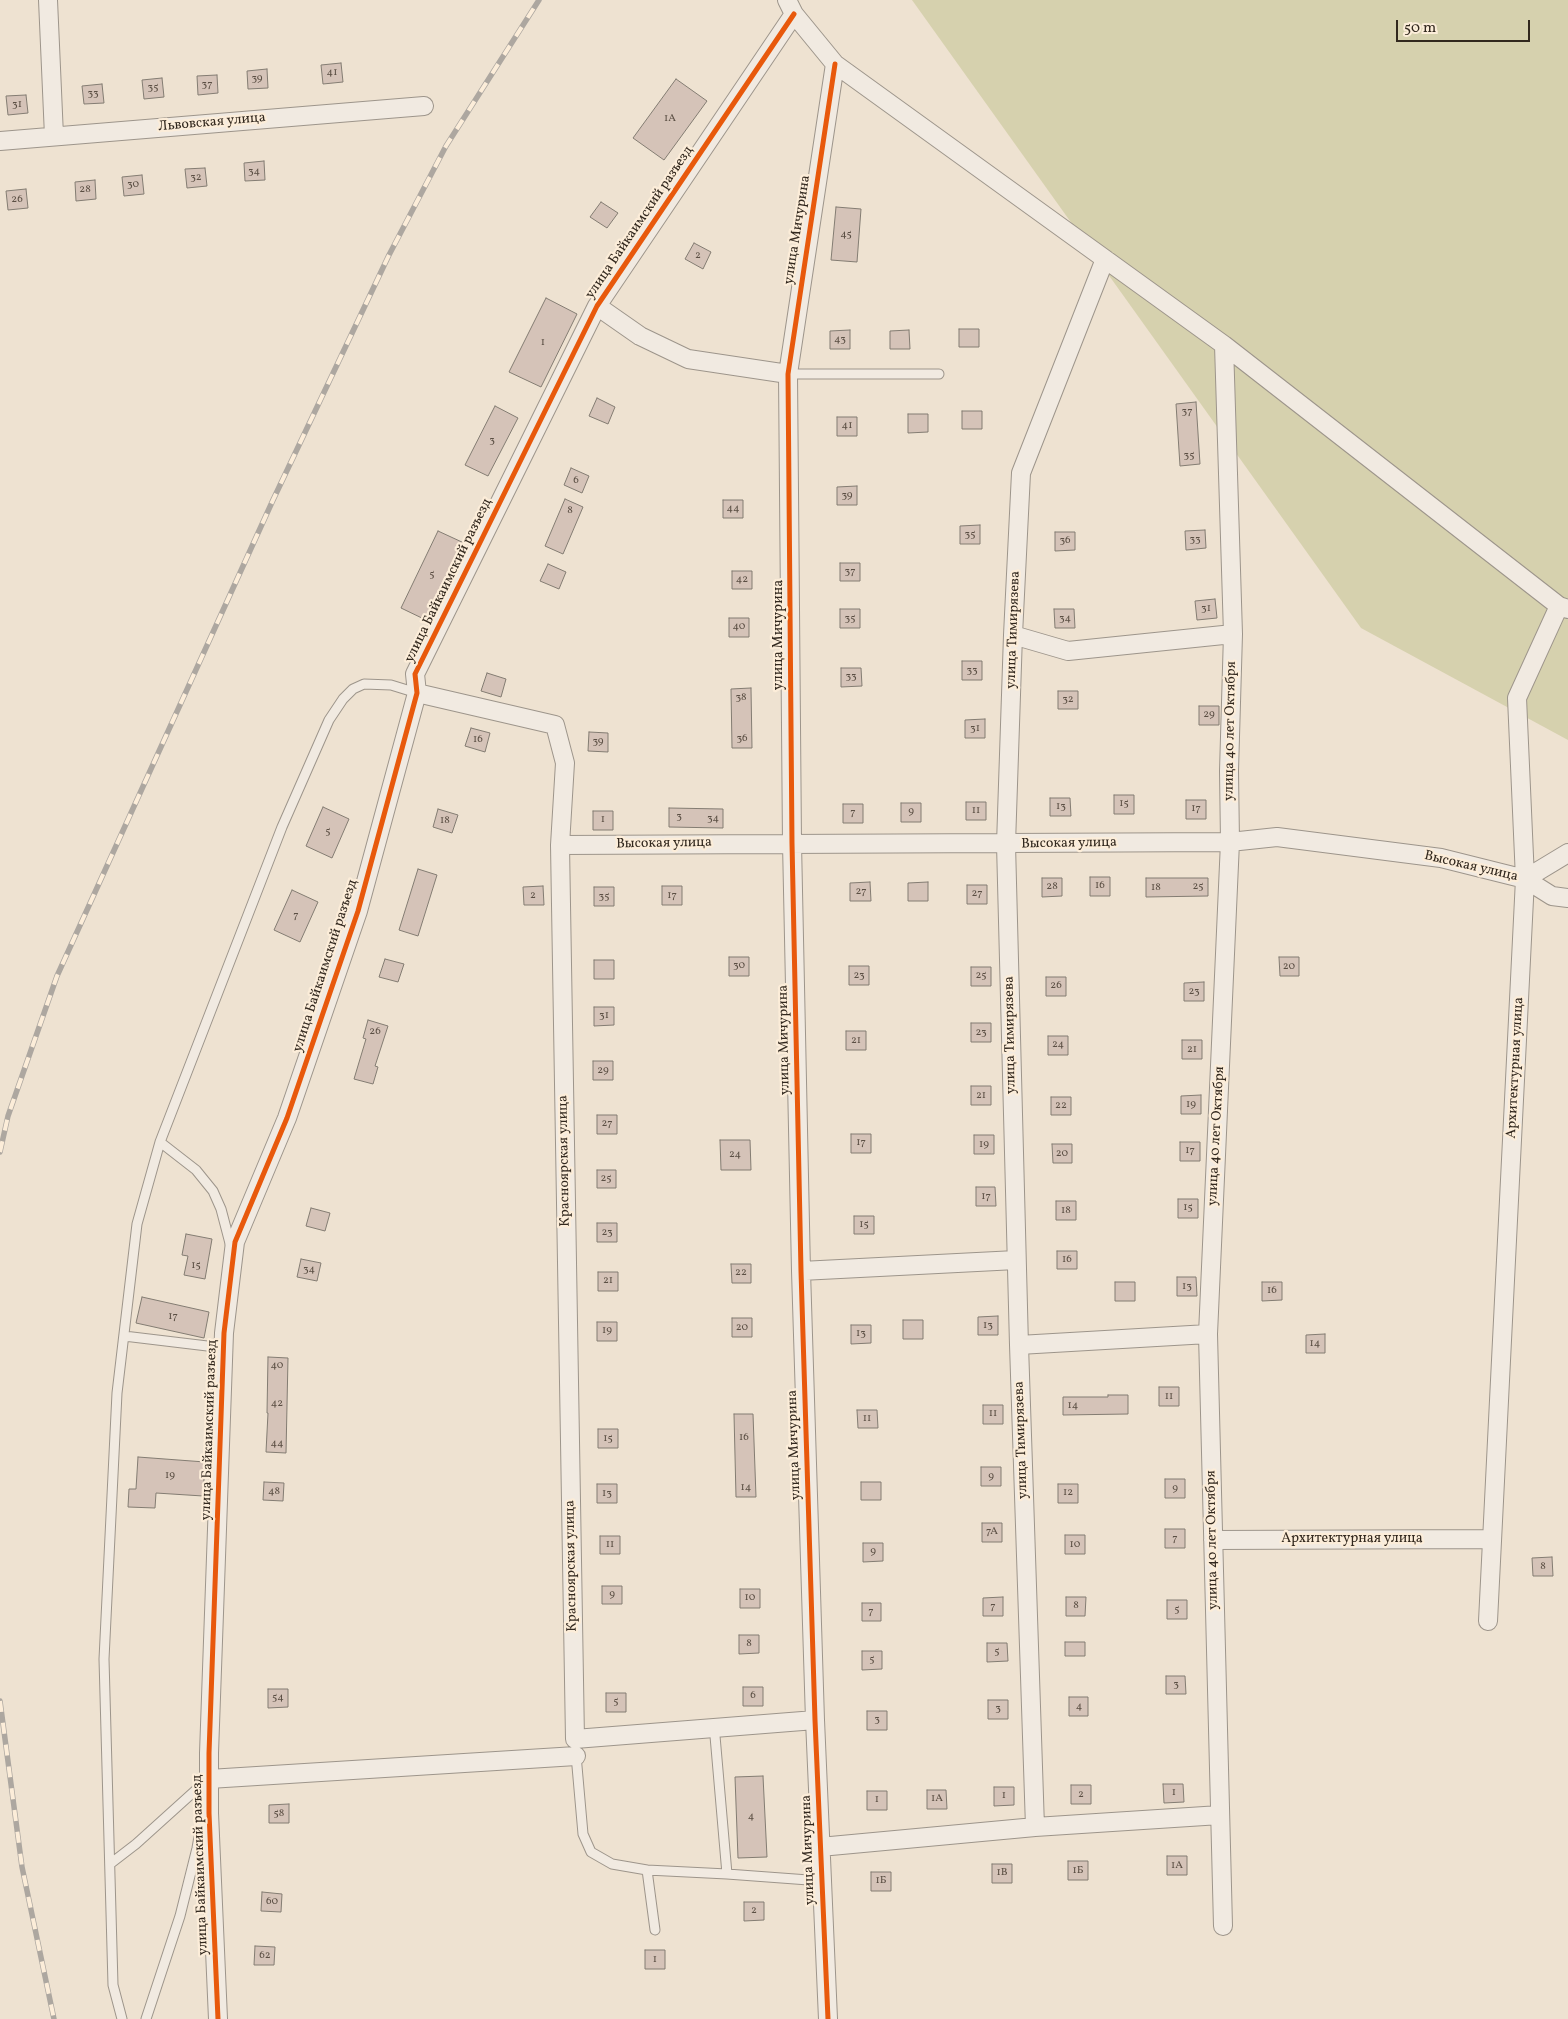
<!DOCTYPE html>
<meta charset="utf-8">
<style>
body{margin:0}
#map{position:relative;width:1568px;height:2019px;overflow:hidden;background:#eee2d1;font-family:Vollkorn,serif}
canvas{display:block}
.scale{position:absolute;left:1396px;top:20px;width:134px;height:22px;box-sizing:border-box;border:2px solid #32281e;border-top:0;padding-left:6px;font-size:15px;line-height:18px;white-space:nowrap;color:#32281e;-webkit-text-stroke:4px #fcedd9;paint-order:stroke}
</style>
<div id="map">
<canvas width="1568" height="2019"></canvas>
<div class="scale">50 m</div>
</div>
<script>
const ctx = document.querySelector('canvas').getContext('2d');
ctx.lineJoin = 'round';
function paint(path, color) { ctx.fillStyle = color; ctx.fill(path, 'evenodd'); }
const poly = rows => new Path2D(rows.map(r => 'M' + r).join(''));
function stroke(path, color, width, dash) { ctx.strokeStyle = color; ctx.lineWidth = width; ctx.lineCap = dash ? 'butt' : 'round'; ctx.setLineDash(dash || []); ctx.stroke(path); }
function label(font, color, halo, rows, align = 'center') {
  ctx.font = font + ' Vollkorn,serif'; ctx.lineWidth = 4.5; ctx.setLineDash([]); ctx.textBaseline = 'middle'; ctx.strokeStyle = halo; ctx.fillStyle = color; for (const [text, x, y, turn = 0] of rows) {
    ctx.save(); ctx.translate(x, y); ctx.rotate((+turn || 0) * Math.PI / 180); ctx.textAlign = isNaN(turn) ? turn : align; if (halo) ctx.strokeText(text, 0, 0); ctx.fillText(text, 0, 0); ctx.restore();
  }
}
const green = poly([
 [912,0,1568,0,1568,740,1361,628]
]);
const building = poly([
 [341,63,343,82,323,84,321,65,341,63],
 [267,69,268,88,248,89,247,71,267,69],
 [217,75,218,93,198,95,197,76,217,75],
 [162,78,164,97,144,99,142,80,162,78],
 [676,79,707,101,664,160,633,138,676,79],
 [102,84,104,103,84,104,82,86,102,84],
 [26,95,28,113,8,115,6,96,26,95],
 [264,161,265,180,245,181,244,163,264,161],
 [205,168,207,186,187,188,185,169,205,168],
 [142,175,144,194,124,196,122,177,142,175],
 [95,180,96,199,76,201,75,182,95,180],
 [26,189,28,208,8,210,6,191,26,189],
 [601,202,618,213,607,228,590,217,601,202],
 [836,207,861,209,857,262,831,260,836,207],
 [694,243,711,252,703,269,685,259,694,243],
 [546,298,577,314,541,387,509,372,546,298],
 [959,329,979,329,979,347,959,347,959,329],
 [850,330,850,349,830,349,830,331,850,330],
 [909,330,910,349,890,349,890,331,909,330],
 [597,398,615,407,608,424,589,416,597,398],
 [1196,402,1200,464,1180,466,1176,404,1196,402],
 [495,406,518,418,488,476,465,465,495,406],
 [962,411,982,411,982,429,962,429,962,411],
 [908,414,928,414,928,432,908,433,908,414],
 [837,417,857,417,857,436,837,436,837,417],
 [571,468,589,476,582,493,564,485,571,468],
 [857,486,857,505,837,505,837,487,857,486],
 [565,499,583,507,563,554,545,546,565,499],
 [723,500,743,500,743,518,723,518,723,500],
 [980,525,980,544,960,544,960,526,980,525],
 [1205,530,1206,548,1186,550,1185,531,1205,530],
 [438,531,464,543,426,620,401,608,438,531],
 [1055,532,1075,532,1075,550,1055,551,1055,532],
 [840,563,860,563,860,581,840,581,840,563],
 [548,564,566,572,559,589,540,581,548,564],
 [732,571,752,571,752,589,732,589,732,571],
 [1215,599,1217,618,1197,620,1195,601,1215,599],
 [840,609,860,609,860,628,840,628,840,609],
 [1054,609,1074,609,1075,628,1055,628,1054,609],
 [729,618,749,618,749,637,729,637,729,618],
 [962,661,982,661,982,680,962,680,962,661],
 [841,668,861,668,862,686,841,687,841,668],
 [487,673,506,679,501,697,481,691,487,673],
 [751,688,752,748,732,748,731,689,751,688],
 [1058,691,1078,691,1078,709,1058,709,1058,691],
 [1199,706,1219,706,1219,725,1199,725,1199,706],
 [985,719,985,738,965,738,965,720,985,719],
 [471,728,490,733,485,752,465,746,471,728],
 [589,732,608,733,608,752,588,751,589,732],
 [1114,795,1134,795,1134,814,1114,814,1114,795],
 [1050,798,1070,798,1071,816,1050,816,1050,798],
 [1186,800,1206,800,1206,819,1186,819,1186,800],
 [966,802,986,802,986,820,966,820,966,802],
 [901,803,921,803,921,822,901,822,901,803],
 [843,804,863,804,863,823,843,823,843,804],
 [323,807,349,819,332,858,306,846,323,807],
 [669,808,723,809,723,828,669,827,669,808],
 [438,809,458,815,452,833,433,827,438,809],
 [593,811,613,811,613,830,593,830,593,811],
 [418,869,437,875,418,936,399,930,418,869],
 [1090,877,1110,877,1110,896,1090,896,1090,877],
 [1042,878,1062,878,1062,896,1042,897,1042,878],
 [1146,878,1208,878,1208,896,1146,897,1146,878],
 [870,882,871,901,850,901,850,883,870,882],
 [928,882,928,901,908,901,908,883,928,882],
 [967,885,987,885,987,904,967,904,967,885],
 [543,886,544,905,524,905,523,887,543,886],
 [662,886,682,886,682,905,662,905,662,886],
 [594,887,614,887,614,906,594,906,594,887],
 [292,890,318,902,300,942,274,930,292,890],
 [729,957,749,957,749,976,729,976,729,957],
 [1279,957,1299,957,1299,976,1280,976,1279,957],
 [385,959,404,964,398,982,379,977,385,959],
 [594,960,614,960,614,979,594,979,594,960],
 [849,966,869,966,869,985,849,985,849,966],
 [971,967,991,967,991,986,971,986,971,967],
 [1046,977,1066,977,1066,996,1046,996,1046,977],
 [1204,982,1204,1001,1184,1001,1184,983,1204,982],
 [594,1007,614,1007,614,1025,594,1026,594,1007],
 [368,1020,388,1026,375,1066,378,1067,373,1084,354,1079,366,1039,363,1038,368,1020],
 [971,1023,991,1023,991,1042,971,1042,971,1023],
 [846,1031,866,1031,866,1050,846,1050,846,1031],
 [1048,1036,1068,1036,1068,1055,1048,1055,1048,1036],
 [1182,1040,1202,1040,1202,1059,1182,1059,1182,1040],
 [593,1061,613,1061,613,1080,593,1080,593,1061],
 [971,1086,991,1086,991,1105,971,1105,971,1086],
 [1201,1095,1201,1114,1181,1114,1181,1096,1201,1095],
 [1051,1097,1071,1097,1071,1115,1051,1115,1051,1097],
 [597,1115,617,1115,617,1134,597,1134,597,1115],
 [851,1134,871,1134,871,1153,851,1153,851,1134],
 [974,1135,994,1135,994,1154,974,1154,974,1135],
 [720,1140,750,1140,751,1170,721,1170,720,1140],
 [1180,1142,1200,1142,1200,1161,1180,1161,1180,1142],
 [1052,1144,1072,1144,1072,1163,1053,1163,1052,1144],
 [597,1170,616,1170,616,1188,597,1188,597,1170],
 [976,1187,995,1187,996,1206,976,1206,976,1187],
 [1178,1199,1198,1199,1198,1218,1178,1218,1178,1199],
 [1056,1201,1076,1201,1076,1220,1056,1220,1056,1201],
 [311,1208,330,1213,325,1231,306,1226,311,1208],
 [854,1216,874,1216,874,1234,854,1234,854,1216],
 [597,1223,617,1223,617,1242,597,1242,597,1223],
 [186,1234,212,1239,205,1279,184,1275,188,1256,182,1255,186,1234],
 [1057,1251,1077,1251,1077,1269,1057,1269,1057,1251],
 [301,1259,321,1263,317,1281,297,1277,301,1259],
 [731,1264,751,1264,751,1283,732,1283,731,1264],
 [598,1272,618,1272,618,1291,598,1291,598,1272],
 [1177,1277,1196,1277,1197,1296,1177,1296,1177,1277],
 [1115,1282,1135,1282,1135,1301,1115,1301,1115,1282],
 [1262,1282,1282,1282,1282,1300,1262,1301,1262,1282],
 [142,1297,209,1312,204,1338,136,1323,142,1297],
 [998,1316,998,1335,978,1335,978,1317,998,1316],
 [732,1318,752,1318,752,1337,732,1337,732,1318],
 [903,1320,923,1320,923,1339,903,1339,903,1320],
 [597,1322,617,1322,617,1341,597,1341,597,1322],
 [851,1325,871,1325,871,1343,851,1344,851,1325],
 [1325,1334,1325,1353,1306,1353,1306,1335,1325,1334],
 [268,1357,288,1358,286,1453,266,1452,268,1413,267,1413,268,1357],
 [1159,1387,1179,1387,1179,1406,1159,1406,1159,1387],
 [1108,1395,1128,1395,1128,1414,1063,1415,1063,1397,1108,1397,1108,1395],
 [983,1405,1003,1405,1003,1424,983,1424,983,1405],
 [857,1410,877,1410,878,1428,858,1428,857,1410],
 [734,1414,753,1414,756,1497,736,1497,734,1414],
 [598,1429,618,1429,618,1448,598,1448,598,1429],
 [138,1457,205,1462,203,1496,156,1493,155,1508,128,1507,129,1489,136,1489,138,1457],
 [981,1467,1001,1467,1001,1486,981,1486,981,1467],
 [1165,1479,1185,1479,1185,1498,1165,1498,1165,1479],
 [264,1482,284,1483,283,1501,263,1500,264,1482],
 [861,1482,881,1482,881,1500,861,1500,861,1482],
 [597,1484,617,1484,617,1503,597,1503,597,1484],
 [1058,1484,1078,1484,1078,1503,1058,1503,1058,1484],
 [982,1523,1002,1523,1002,1542,982,1542,982,1523],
 [1165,1529,1185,1529,1185,1548,1165,1548,1165,1529],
 [1065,1535,1085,1535,1085,1554,1065,1554,1065,1535],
 [600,1536,620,1536,620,1554,600,1554,600,1536],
 [863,1543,883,1543,883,1561,863,1562,863,1543],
 [1552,1557,1553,1576,1533,1576,1532,1558,1552,1557],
 [602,1586,622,1586,622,1604,602,1604,602,1586],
 [740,1589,760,1589,760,1608,740,1608,740,1589],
 [1003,1597,1003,1616,983,1616,983,1598,1003,1597],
 [1066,1597,1086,1597,1085,1616,1066,1616,1066,1597],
 [1167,1600,1187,1600,1187,1619,1167,1619,1167,1600],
 [862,1603,881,1603,881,1621,862,1621,862,1603],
 [739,1635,759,1635,759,1653,739,1654,739,1635],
 [1065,1642,1085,1642,1085,1656,1065,1656,1065,1642],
 [987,1643,1007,1643,1008,1661,987,1662,987,1643],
 [862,1651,882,1651,882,1669,862,1670,862,1651],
 [1166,1676,1185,1676,1186,1694,1166,1694,1166,1676],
 [743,1687,763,1687,763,1706,743,1706,743,1687],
 [268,1689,288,1689,288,1707,268,1708,268,1689],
 [606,1693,626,1693,626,1712,606,1712,606,1693],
 [1069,1697,1088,1697,1088,1716,1069,1716,1069,1697],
 [988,1700,1008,1700,1008,1719,988,1719,988,1700],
 [867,1711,887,1711,887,1730,867,1730,867,1711],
 [763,1776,767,1857,738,1858,735,1777,763,1776],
 [1163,1784,1183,1784,1184,1802,1164,1803,1163,1784],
 [1071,1785,1091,1785,1091,1804,1071,1804,1071,1785],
 [994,1787,1014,1787,1014,1805,994,1806,994,1787],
 [927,1790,946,1790,947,1809,927,1809,927,1790],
 [867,1791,887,1791,887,1810,867,1810,867,1791],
 [289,1804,289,1823,269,1823,269,1805,289,1804],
 [1167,1856,1187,1856,1187,1875,1167,1875,1167,1856],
 [1068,1861,1088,1861,1088,1880,1068,1880,1068,1861],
 [992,1864,1012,1864,1012,1883,992,1883,992,1864],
 [871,1872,891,1872,891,1891,871,1891,871,1872],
 [262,1892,282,1894,281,1912,261,1911,262,1892],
 [744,1902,764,1902,764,1920,744,1921,744,1902],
 [255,1946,275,1947,274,1965,254,1965,255,1946],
 [645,1950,665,1950,665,1969,645,1969,645,1950]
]);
const lane = poly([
 [788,374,939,374],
 [160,1142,196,1170,213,1191,221,1209,231,1247],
 [124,1336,224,1348],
 [576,1755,583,1834,591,1852,612,1864,647,1870],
 [110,1864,136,1844,208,1779],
 [727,1874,822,1881],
 [655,1930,647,1870,727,1874,715,1736],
 [122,2019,113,1985,104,1659,117,1393,137,1224,160,1142,282,827,329,720,343,699,353,689,364,684,391,685,417,693],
 [146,2019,180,1916,197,1848,203,1814]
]);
const street = poly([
 [48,0,54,136],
 [787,0,794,14,835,64,1224,345,1559,606,1568,609],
 [0,141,424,106],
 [597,306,640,336,688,359,788,374],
 [1013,635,1068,651,1233,634],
 [417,693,555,725,565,763,560,845,575,1739,815,1720],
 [560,845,1230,842,1277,837,1441,858,1525,879,1552,896,1568,898],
 [1525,879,1568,853],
 [801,1271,1016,1260],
 [1019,1345,1208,1334],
 [1213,1540,1492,1539],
 [1488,1621,1525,879,1517,698,1559,606],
 [209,1779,576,1756],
 [1035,1827,1019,1345,1006,844,1013,635,1021,473,1105,259],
 [820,1847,1035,1827,1220,1815],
 [1223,1926,1208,1334,1230,842,1229,771,1233,634,1224,345],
 [218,2019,209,1813,209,1753,224,1333,235,1242,287,1118,358,911,417,693,415,674,597,306,794,14],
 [828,2019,815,1720,801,1271,792,843,788,374,835,64]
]);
const rail = poly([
 [0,1152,8,1116,57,976,273,500,389,255,446,146,539,0],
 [0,1701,22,1867,54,2019]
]);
const cycleway = poly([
 [218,2019,209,1813,209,1753,224,1333,235,1242,287,1118,358,911,417,693,415,674,597,306,794,14],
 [828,2019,815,1720,801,1271,792,843,788,374,835,64]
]);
const numberNames = [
 ["41",332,73],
 ["39",257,79],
 ["37",207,85],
 ["35",153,88],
 ["33",93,94],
 ["31",17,105],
 ["1А",670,119],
 ["34",254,172],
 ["32",196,178],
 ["30",133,185],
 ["28",85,190],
 ["26",17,200],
 ["45",846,235],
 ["2",698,256],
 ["43",840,340],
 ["1",543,343],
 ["37",1187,412],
 ["41",847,426],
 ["3",492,441],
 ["35",1189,456],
 ["6",576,481],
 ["39",847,496],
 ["44",733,509],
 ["8",570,511],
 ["35",970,535],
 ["33",1195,540],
 ["36",1065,541],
 ["37",850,572],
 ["5",432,575],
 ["42",742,580],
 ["31",1206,609],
 ["35",850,619],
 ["34",1065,619],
 ["40",739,627],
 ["33",972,671],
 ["33",851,677],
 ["38",741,698],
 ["32",1068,700],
 ["29",1209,715],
 ["31",975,729],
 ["36",742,739],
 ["16",478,740],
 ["39",598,742],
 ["15",1124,804],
 ["13",1061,807],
 ["17",1196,809],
 ["11",976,811],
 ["9",911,812],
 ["7",853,813],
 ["3",679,817],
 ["34",713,819],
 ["1",603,820],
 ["18",445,821],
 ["5",328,832],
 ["16",1100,886],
 ["28",1052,887],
 ["25",1198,887],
 ["18",1156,888],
 ["27",861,892],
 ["27",977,894],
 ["2",533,896],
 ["17",672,896],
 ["35",604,897],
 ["7",296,916],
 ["30",739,966],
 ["20",1289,967],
 ["23",859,976],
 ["25",981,976],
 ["26",1056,986],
 ["23",1194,992],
 ["31",604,1016],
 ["26",375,1032],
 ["23",981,1033],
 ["21",856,1041],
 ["24",1058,1045],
 ["21",1192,1050],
 ["29",603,1071],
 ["21",981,1096],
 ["19",1191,1105],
 ["22",1061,1106],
 ["27",607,1124],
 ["17",861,1143],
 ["19",984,1145],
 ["17",1190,1151],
 ["20",1062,1154],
 ["24",735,1155],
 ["25",606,1179],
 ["17",986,1197],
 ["15",1188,1208],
 ["18",1066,1211],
 ["15",864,1225],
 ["23",607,1233],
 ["16",1067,1260],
 ["15",196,1266],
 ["34",309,1270],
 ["22",741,1273],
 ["21",608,1281],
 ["13",1187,1287],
 ["16",1272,1291],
 ["17",173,1317],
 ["13",988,1326],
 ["20",742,1328],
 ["19",607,1331],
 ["13",861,1334],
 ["14",1315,1344],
 ["40",277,1366],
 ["11",1169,1397],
 ["42",277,1404],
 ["14",1073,1406],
 ["11",993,1414],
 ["11",867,1419],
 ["16",744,1438],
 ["15",608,1439],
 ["44",277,1444],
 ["19",170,1476],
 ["9",991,1477],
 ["14",746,1488],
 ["9",1175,1489],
 ["48",274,1492],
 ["12",1068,1493],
 ["13",607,1494],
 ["7А",992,1532],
 ["7",1175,1539],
 ["11",610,1545],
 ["10",1075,1545],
 ["9",873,1552],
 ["8",1543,1567],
 ["9",612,1595],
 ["10",750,1598],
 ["8",1076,1606],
 ["7",993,1607],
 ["5",1177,1610],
 ["7",871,1612],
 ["8",749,1644],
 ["5",997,1652],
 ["5",872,1660],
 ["3",1176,1685],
 ["6",753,1696],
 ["54",278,1698],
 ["5",616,1702],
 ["4",1079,1707],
 ["3",998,1709],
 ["3",877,1720],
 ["1",1174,1793],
 ["2",1081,1795],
 ["1",1004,1796],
 ["1А",937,1799],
 ["1",877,1800],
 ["58",279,1814],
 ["4",751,1817],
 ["1А",1177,1866],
 ["1Б",1078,1871],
 ["1В",1002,1873],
 ["1Б",881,1881],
 ["60",272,1902],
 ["2",754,1911],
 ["62",265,1956],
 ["1",655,1960]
];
const streetNames = [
 ["Львовская улица",212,123,-5],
 ["улица Байкаимский разъезд",640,223,-56],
 ["улица Мичурина",798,230,-81],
 ["улица Байкаимский разъезд",449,581,-64],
 ["улица Тимирязева",1014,630,-88],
 ["улица Мичурина",779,635,-90],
 ["улица 40 лет Октября",1231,731,-89],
 ["Высокая улица",664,844,-1],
 ["Высокая улица",1069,844,-1],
 ["Высокая улица",1471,867,13],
 ["улица Байкаимский разъезд",326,966,-72],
 ["улица Тимирязева",1011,1035,-91],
 ["улица Мичурина",785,1040,-91],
 ["Архитектурная улица",1516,1068,-87],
 ["улица 40 лет Октября",1217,1136,-87],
 ["Красноярская улица",565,1161,-91],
 ["улица Байкаимский разъезд",210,1430,-88],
 ["улица Тимирязева",1022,1440,-92],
 ["улица Мичурина",795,1445,-92],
 ["Архитектурная улица",1352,1539],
 ["улица 40 лет Октября",1213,1540,-91],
 ["Красноярская улица",572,1566,-91],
 ["улица Мичурина",809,1850,-92],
 ["улица Байкаимский разъезд",201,1865,-92]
];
paint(green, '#d6d1ae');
paint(building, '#d5c3b8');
stroke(building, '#837c72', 1);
stroke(lane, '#9d958b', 11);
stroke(street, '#9d958b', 20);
stroke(lane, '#f1eae1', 9);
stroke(street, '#f1eae1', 18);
stroke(rail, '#ada7a0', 5.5);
stroke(rail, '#fcedd9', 4, [11]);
stroke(cycleway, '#e8590c', 5);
label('11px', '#5b4f44', null, numberNames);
label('14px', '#32281e', '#fcedd9', streetNames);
</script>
